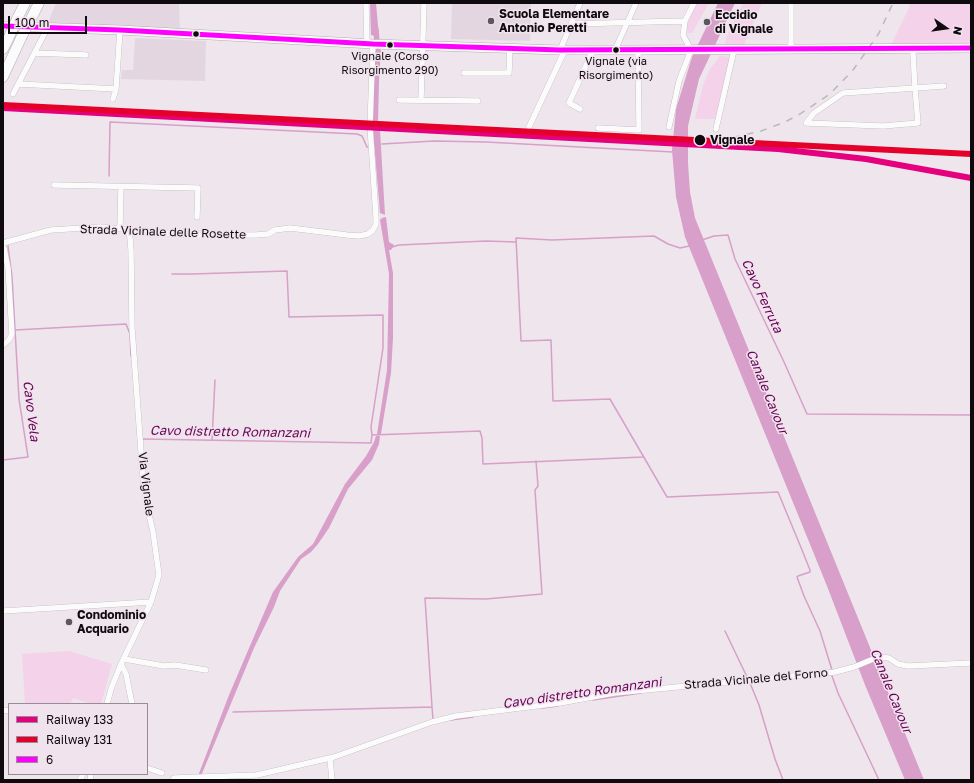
<!DOCTYPE html>
<style>
body{margin:0}
#map{position:relative;width:974px;height:783px;overflow:hidden;background:#eee6ec;font-family:"Golos Text",sans-serif}
canvas{display:block}
.frame{position:absolute;inset:0;border:4px solid #0e0a0d;pointer-events:none}
.legend{position:absolute;left:8px;top:703px;width:140px;height:72px;box-sizing:border-box;background:#f1e3ed;border:1px solid #968c93;margin:0;padding:5px 7px;list-style:none;font-size:12px;color:#0e0a0d}
.legend li{display:flex;align-items:center;gap:8px;height:20px}
.legend b{width:20px;border:1px solid #968c93}
.north{position:absolute;left:926px;top:8px;width:40px;height:40px;-webkit-text-stroke:3px #f1e3ed;paint-order:stroke;rotate:103deg;font-size:11px;font-weight:700;line-height:16px;text-align:center;color:#0e0a0d}
.north::after{content:'';display:block;margin:auto;width:14px;height:18px;background:#0e0a0d;clip-path:polygon(50% 0,100% 100%,50% 72%,0 100%)}
.scale{position:absolute;left:8px;top:16px;width:79px;height:18px;box-sizing:border-box;border:2px solid #0e0a0d;border-top:0;padding-left:5px;font-size:12px;line-height:14px;white-space:nowrap;color:#0e0a0d;-webkit-text-stroke:3px #f1e3ed;paint-order:stroke}
</style>
<div id="map">
<canvas width="974" height="783"></canvas>
<div class="frame"></div>
<ul class="legend">
<li><b style="height:5px;background:#e5007d"></b>Railway 133</li>
<li><b style="height:5px;background:#e4002b"></b>Railway 131</li>
<li><b style="height:5px;background:#f0f"></b>6</li>
</ul>
<div class="north">N</div>
<div class="scale">100 m</div>
</div>
<script>
const ctx = document.querySelector('canvas').getContext('2d');
ctx.lineJoin = 'round';
function paint(path, color) { ctx.fillStyle = color; ctx.fill(path, 'evenodd'); }
const poly = rows => new Path2D(rows.map(r => 'M' + r).join(''));
function stroke(path, color, width, dash) { ctx.strokeStyle = color; ctx.lineWidth = width; ctx.lineCap = dash ? 'butt' : 'round'; ctx.setLineDash(dash || []); ctx.stroke(path); }
function label(font, color, halo, rows, align = 'center') {
  ctx.font = font + ' "Golos Text",sans-serif'; ctx.lineWidth = 3; ctx.setLineDash([]); ctx.textBaseline = 'middle'; ctx.strokeStyle = halo; ctx.fillStyle = color; for (const [text, x, y, turn = 0] of rows) {
    ctx.save(); ctx.translate(x, y); ctx.rotate((+turn || 0) * Math.PI / 180); ctx.textAlign = isNaN(turn) ? turn : align; if (halo) ctx.strokeText(text, 0, 0); ctx.fillText(text, 0, 0); ctx.restore();
  }
}
const built = poly([
 [56,3,179,3,180,31,47,25],
 [452,3,531,3,530,41,451,39],
 [135,38,206,41,205,81,121,79,122,70,133,70]
]);
const green = poly([
 [696,3,709,3,692,33,687,33,687,22],
 [743,3,762,3,744,45,725,44,726,38],
 [910,3,971,3,971,44,891,45,909,8],
 [720,56,730,57,715,119,695,119,703,85,710,69],
 [69,651,112,664,101,704,91,704,73,698,70,704,25,704,22,654]
]);
const water = poly([
 [370,3,376,3,379,37,371,35],
 [718,3,735,3,699,79,688,126,688,163,690,192,695,218,924,780,905,780,865,685,827,586,685,237,676,197,672,150,676,109,692,57],
 [375,50,381,50,379,81,378,122,373,121],
 [373,130,380,130,385,215,380,213],
 [386,217,389,242,394,245,391,250,389,250,393,273,393,338,391,373,381,434,377,434,387,370,389,274,380,220,382,218],
 [376,436,380,436,379,444,372,460,348,489,329,528,318,544,311,552,301,559,280,591,274,607,254,648,230,706,201,776,198,776,229,695,273,592,298,557,313,544,345,484,366,456,374,442]
]);
const pier = poly([
 [671,137,690,137,690,146,670,145]
]);
const stream = poly([
 [382,144,434,141,486,142,673,152],
 [109,176,110,122,357,134,362,136,367,147,368,147],
 [702,240,714,236,728,235,735,259,784,362,807,414,971,415],
 [689,246,680,248,668,244,654,236,552,240,516,238,521,341,551,340,553,401,610,399,667,497,778,492,802,550,810,570,810,572,798,576,797,577,804,596,820,631,832,670],
 [392,247,399,245,486,241,516,242],
 [172,274,192,274,287,271,289,317,383,315,383,348,371,427,372,435,480,431,482,438,483,464,643,457],
 [15,330,126,324,130,334,131,356],
 [142,439,371,443,372,435],
 [212,440,215,380],
 [3,460,28,457,19,399,12,277,8,246],
 [725,631,748,679],
 [832,676,838,693,879,780],
 [750,683,759,705,775,759,783,780],
 [593,700,641,693],
 [432,707,433,719],
 [542,708,558,706],
 [233,712,432,707,425,598,486,599,542,594,535,490,538,486,536,461],
 [451,720,473,717]
]);
const canal = poly([
 [376,29,378,56]
]);
const minor = poly([
 [366,3,367,43],
 [791,3,791,49],
 [571,24,685,21],
 [913,49,913,54,915,88,918,123,883,126,806,123,814,113,843,93,915,88,944,86],
 [560,50,580,3],
 [615,50,636,3],
 [35,53,86,55],
 [464,73,509,73,510,48],
 [18,84,116,89],
 [13,94,48,27],
 [113,99,116,89,120,30],
 [399,100,478,101],
 [421,100,424,3],
 [580,109,569,103,593,50],
 [529,127,565,50],
 [669,127,679,81,691,50,683,35,684,29,685,21,694,3],
 [598,128,639,130,638,50],
 [716,129,734,50],
 [54,185,198,188,197,217],
 [120,228,121,187],
 [3,243,51,230,100,227,189,235,256,235,268,234,275,230,290,228,347,235,359,236,368,234,373,230,376,224,376,217,370,126,373,44],
 [3,248,4,248,8,268,12,334,9,340,3,345],
 [3,611,151,602],
 [124,659,164,666,175,665,206,670],
 [121,664,126,674,132,704],
 [107,704,111,689,121,664,151,602,159,575,153,532,148,510,143,479,132,328,131,250,130,238,128,229],
 [3,710,9,711],
 [330,758,332,780],
 [147,768,162,773],
 [80,780,83,774],
 [90,780,91,774],
 [173,780,174,778,257,775,334,757,432,722,456,716,560,703,614,693,835,672,854,667,878,657,889,658,898,664,908,666,971,663]
]);
const primary = poly([
 [3,26,120,30,373,44,560,50,638,50,971,48]
]);
const motorway = poly([
 [17,19,25,3],
 [30,21,39,3],
 [3,49,9,37],
 [3,77,21,38]
]);
const rail = poly([
 [72,111,105,110],
 [128,112,163,116],
 [691,141,731,138,761,131,785,122,800,114,830,94,853,70,868,49,879,33,893,3]
]);
const motorwayBridge = poly([
 [9,37,17,19],
 [21,38,30,21]
]);
const bus1 = poly([
 [3,26,120,30,373,44,560,50,971,48]
]);
const rail1 = poly([
 [3,108,778,149,866,159,971,178]
]);
const rail2 = poly([
 [3,105,971,154]
]);
const markers = [
 [491,21,4,"#5c575b"],
 [707,22,4,"#5c575b"],
 [196,34,3.5,"#0e0a0d"],
 [390,45,3.5,"#0e0a0d"],
 [616,50,3.5,"#0e0a0d"],
 [700,140,6,"#0e0a0d"],
 [69,622,4,"#5c575b"]
];
const busNames = [
 ["Vignale (Corso",390,57],
 ["Risorgimento 290)",390,71],
 ["Vignale (via",616,62],
 ["Risorgimento)",616,76]
];
const poiNames = [
 ["Scuola Elementare",499,14],
 ["Antonio Peretti",499,28],
 ["Eccidio",715,15],
 ["di Vignale",715,29],
 ["Condominio",77,615],
 ["Acquario",77,629]
];
const stopNames = [
 ["Vignale",710,140]
];
const streetNames = [
 ["Strada Vicinale delle Rosette",163,232,2],
 ["Via Vignale",146,484,83],
 ["Strada Vicinale del Forno",756,679,-5]
];
const waterNames = [
 ["Cavo Ferruta",762,296,65],
 ["Canale Cavour",767,392,68],
 ["Cavo Vela",31,411,83],
 ["Cavo distretto Romanzani",230,432,1],
 ["Canale Cavour",891,691,68],
 ["Cavo distretto Romanzani",582,693,-8]
];
paint(built, '#e4d6e0');
paint(green, '#f3d2ea');
paint(water, '#d79fc9');
paint(pier, '#eee6ec');
stroke(stream, '#d79fc9', 1.5);
stroke(canal, '#d79fc9', 5.5);
stroke(minor, '#b2acb1', 6);
stroke(primary, '#b2acb1', 10);
stroke(motorway, '#b2acb1', 11);
stroke(minor, '#fcfbfc', 5.5);
stroke(primary, '#fcfbfc', 9);
stroke(motorway, '#fcfbfc', 10);
stroke(rail, '#b9b8b9', 1.5, [7, 7]);
stroke(motorwayBridge, '#b2acb1', 11, []);
stroke(motorwayBridge, '#fcfbfc', 10);
stroke(bus1, '#f0f', 5);
stroke(rail1, '#e5007d', 6);
stroke(rail2, '#e4002b', 6);
for (const [x, y, r, color] of markers) { const dot = new Path2D(); dot.arc(x, y, r, 0, 2 * Math.PI); ctx.fillStyle = color; ctx.fill(dot); stroke(dot, '#f1e3ed', 1.5); }
label('11px', '#0e0a0d', '#f1e3ed', busNames);
label('bold 12px', '#0e0a0d', '#f1e3ed', poiNames, 'left');
label('bold 12px', '#0e0a0d', '#f1e3ed', stopNames, 'left');
label('12px', '#0e0a0d', '#f1e3ed', streetNames);
label('italic 13px', '#660457', '#f1e3ed', waterNames);
</script>
